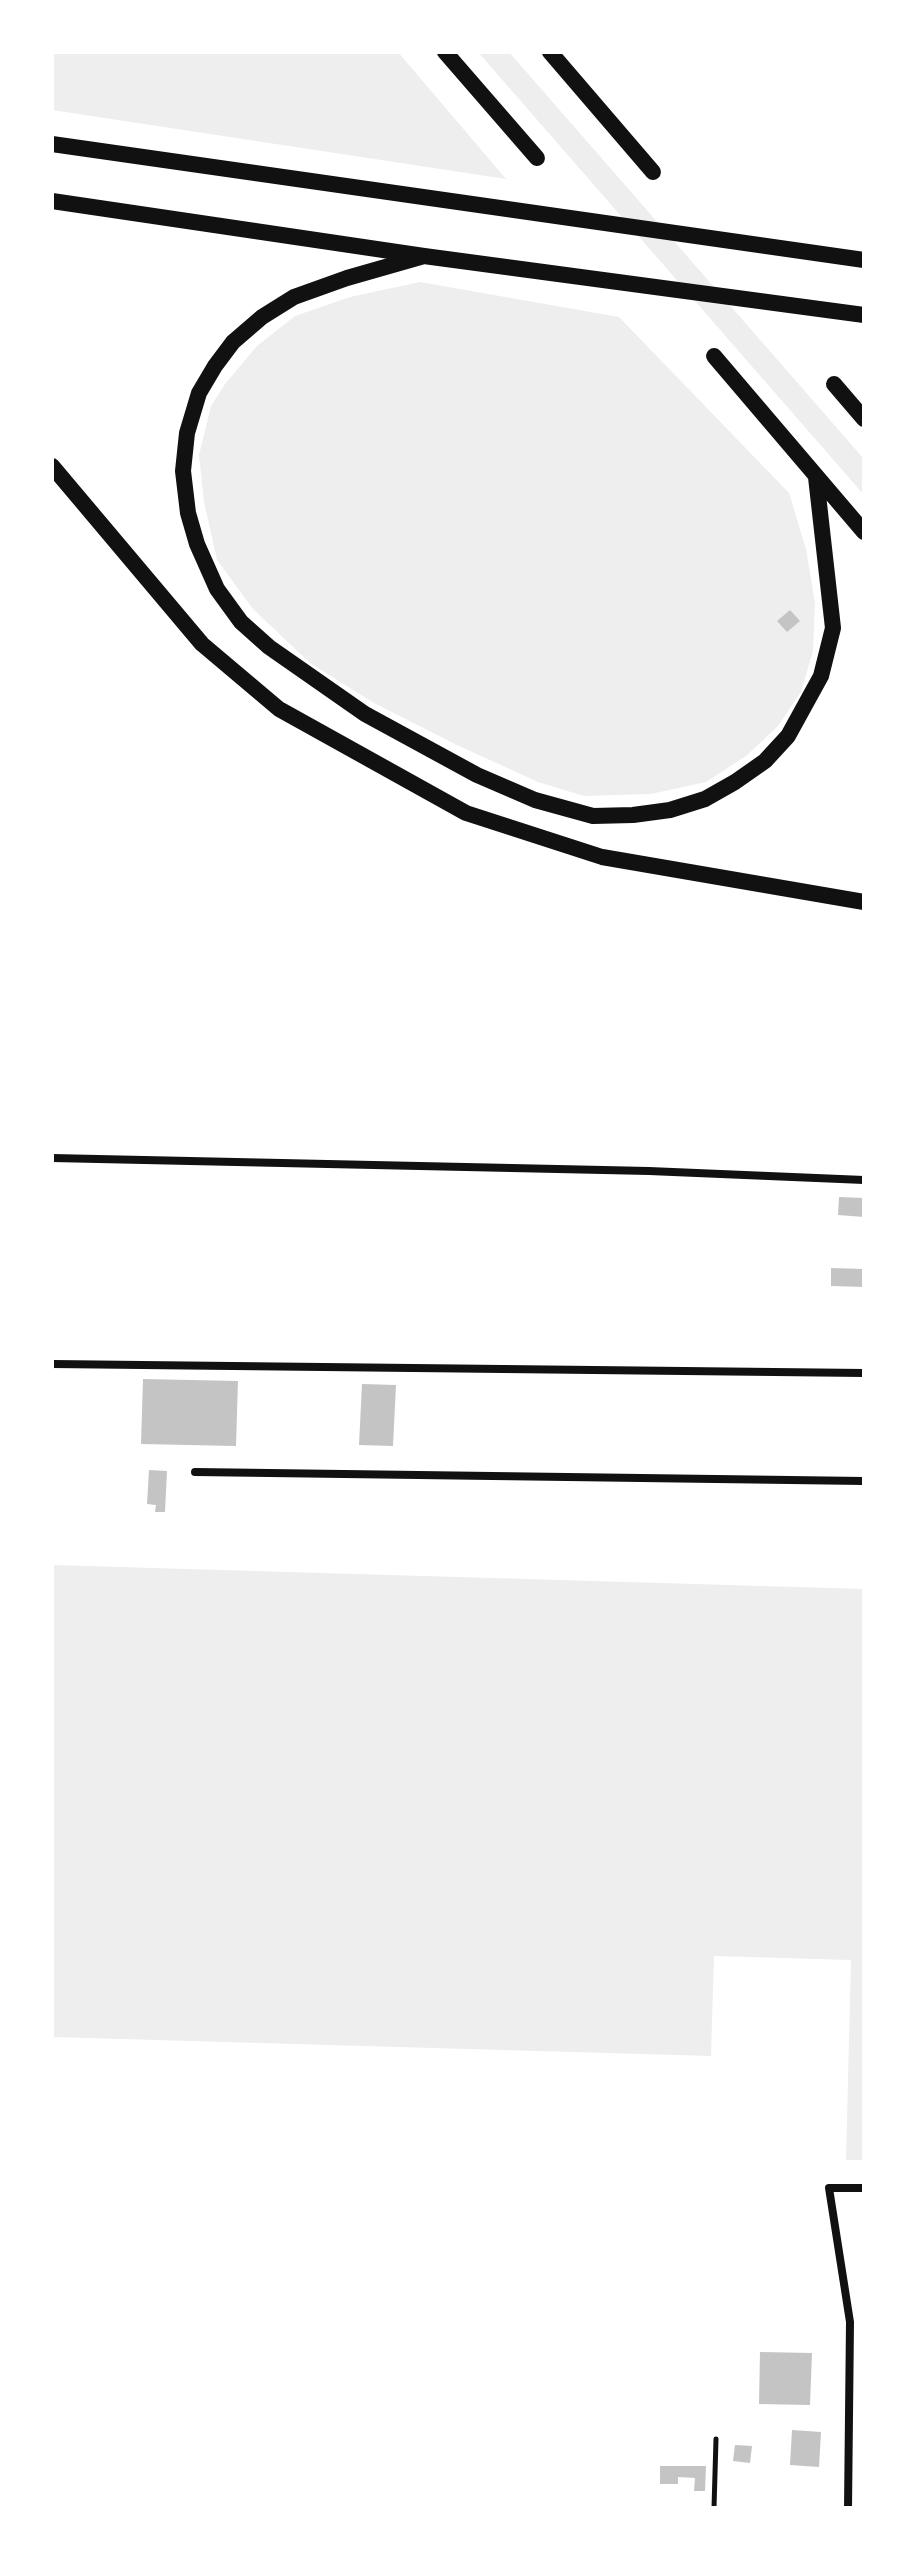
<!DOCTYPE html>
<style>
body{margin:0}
#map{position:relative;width:916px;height:2560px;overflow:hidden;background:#fff;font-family:Arial,sans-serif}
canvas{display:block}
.frame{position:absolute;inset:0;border:54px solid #fff;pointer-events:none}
</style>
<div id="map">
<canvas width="916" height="2560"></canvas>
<div class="frame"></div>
</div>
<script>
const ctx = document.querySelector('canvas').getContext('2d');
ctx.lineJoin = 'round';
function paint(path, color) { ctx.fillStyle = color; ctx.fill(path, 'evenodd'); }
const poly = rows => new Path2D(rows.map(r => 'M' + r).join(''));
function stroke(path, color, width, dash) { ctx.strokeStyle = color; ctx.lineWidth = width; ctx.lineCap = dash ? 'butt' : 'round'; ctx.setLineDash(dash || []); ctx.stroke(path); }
const green = poly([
 [52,52,398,52,506,179,52,110],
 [478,52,509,52,864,459,864,495],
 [420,282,619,317,789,493,806,549,815,603,813,651,801,692,778,726,746,756,706,782,651,794,584,796,538,782,457,745,374,703,310,663,253,609,217,560,204,502,199,455,211,406,225,384,257,346,295,316,350,297],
 [52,1565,864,1589,864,2160,846,2160,851,1960,714,1956,711,2056,52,2037]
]);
const building = poly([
 [790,610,800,621,787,632,777,621],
 [839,1197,864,1198,864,1217,838,1215],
 [831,1268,864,1269,864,1287,831,1286],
 [143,1379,238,1381,236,1446,141,1444],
 [362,1384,396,1385,393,1446,359,1445],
 [149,1470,167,1471,165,1512,155,1512,156,1505,147,1504],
 [760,2352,812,2353,810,2405,759,2404],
 [792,2430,821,2432,819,2467,790,2465],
 [735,2445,752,2446,750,2463,733,2461],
 [660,2466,706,2466,705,2491,694,2491,695,2478,678,2477,678,2484,660,2484]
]);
const service = poly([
 [714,2508,716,2439]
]);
const minor = poly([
 [52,1158,649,1171,864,1180],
 [52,1364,864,1373],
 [195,1472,864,1481],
 [848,2508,850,2322,829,2188,864,2188]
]);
const trunk = poly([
 [445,52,537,158],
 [550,52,653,172],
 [52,144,864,260],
 [52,201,424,256,864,315],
 [424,256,347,278,294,297,262,317,233,342,215,366,199,393,187,433,183,471,188,513,197,544,217,589,241,622,269,647,365,714,477,775,535,800,593,816,633,815,670,810,705,799,735,782,765,761,788,736,821,676,833,628,816,477],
 [714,356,864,532],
 [834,384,864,419],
 [52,466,202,644,279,709,466,813,602,857,864,902]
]);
paint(green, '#eee');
paint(building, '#c4c4c4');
stroke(service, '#111', 5);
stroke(minor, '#111', 8);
stroke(trunk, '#111', 16);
</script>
